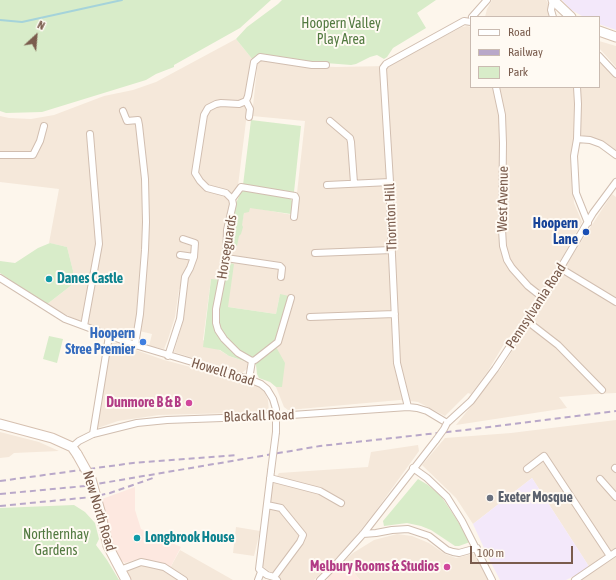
<!DOCTYPE html>
<style>
body{margin:0}
#map{position:relative;width:616px;height:580px;overflow:hidden;background:#fdf6ec;font-family:"Asap Condensed",sans-serif}
canvas{display:block}
.legend{position:absolute;left:470px;top:16px;width:130px;height:72px;box-sizing:border-box;background:#fffaf3;border:1px solid #cabbb1;margin:0;padding:5px 7px;list-style:none;font-size:12px;color:#7a5c4d}
.legend li{display:flex;align-items:center;gap:8px;height:20px}
.legend b{width:20px;border:1px solid #cabbb1}
.north{position:absolute;left:16px;top:16px;width:40px;height:40px;-webkit-text-stroke:3px #fffaf3;paint-order:stroke;rotate:26deg;font-size:11px;font-weight:700;line-height:16px;text-align:center;color:#7a5c4d}
.north::after{content:'';display:block;margin:auto;width:14px;height:18px;background:#7a5c4d;clip-path:polygon(50% 0,100% 100%,50% 72%,0 100%)}
.scale{position:absolute;left:470px;top:546px;width:103px;height:18px;box-sizing:border-box;border:2px solid #7a5c4d;border-top:0;padding-left:5px;font-size:12px;line-height:14px;white-space:nowrap;color:#7a5c4d;-webkit-text-stroke:3px #fffaf3;paint-order:stroke}
</style>
<div id="map">
<canvas width="616" height="580"></canvas>
<ul class="legend">
<li><b style="height:5px;background:#fff"></b>Road</li>
<li><b style="height:5px;background:#b9a8c9"></b>Railway</li>
<li><b style="height:11px;background:#d8ecc9"></b>Park</li>
</ul>
<div class="north">N</div>
<div class="scale">100 m</div>
</div>
<script>
const ctx = document.querySelector('canvas').getContext('2d');
ctx.lineJoin = 'round';
function paint(path, color) { ctx.fillStyle = color; ctx.fill(path, 'evenodd'); }
const poly = rows => new Path2D(rows.map(r => 'M' + r).join(''));
function stroke(path, color, width, dash) { ctx.strokeStyle = color; ctx.lineWidth = width; ctx.lineCap = dash ? 'butt' : 'round'; ctx.setLineDash(dash || []); ctx.stroke(path); }
function label(font, color, halo, rows, align = 'center') {
  ctx.font = font + ' "Asap Condensed",sans-serif'; ctx.lineWidth = 4; ctx.setLineDash([]); ctx.textBaseline = 'middle'; ctx.strokeStyle = halo; ctx.fillStyle = color; for (const [text, x, y, turn = 0] of rows) {
    ctx.save(); ctx.translate(x, y); ctx.rotate((+turn || 0) * Math.PI / 180); ctx.textAlign = isNaN(turn) ? turn : align; if (halo) ctx.strokeText(text, 0, 0); ctx.fillText(text, 0, 0); ctx.restore();
  }
}
const residential = poly([
 [492,0,546,0,549,5,551,17,485,17,487,9],
 [467,26,471,27,471,87,575,87,576,121,571,165,574,203,582,222,566,251,536,300,517,328,504,344,488,371,471,394,468,393,445,416,418,402,400,400,288,410,284,407,276,387,282,387,276,347,280,294,276,314,228,307,223,280,211,279,203,340,229,356,249,363,248,368,242,373,174,352,184,318,186,290,179,289,175,317,168,339,164,349,149,346,152,334,135,330,131,342,77,320,46,305,73,284,73,271,67,247,49,243,59,189,0,182,0,116,9,118,31,119,54,115,104,96,133,90,156,82,236,39,253,60,247,113,235,210,239,236,244,213,250,207,298,216,297,193,305,121,252,116,258,59,310,66,336,67,387,66,462,27],
 [599,41,616,46,616,67,599,48],
 [599,57,616,76,616,150,602,141,580,136,579,87,599,87],
 [612,194,616,197,616,393,595,394,559,397,567,408,456,425,502,367,568,262],
 [110,341,164,360,221,375,257,385,264,391,268,400,269,412,159,415,118,421,95,429],
 [616,420,616,549,590,568,532,478,473,524,456,498,422,465,445,438,511,433],
 [0,432,39,442,59,451,14,453,9,457,0,458],
 [418,445,419,451,375,512,347,547,314,580,279,580,278,575,269,571,261,565,273,482,279,473,368,467,371,452],
 [236,527,260,531,254,556,233,553],
 [397,534,412,536,429,543,445,554,456,558,477,553,488,580,360,580,344,561,353,553,374,540],
 [180,550,233,580,188,580,170,568],
 [616,556,616,580,579,580],
 [144,564,160,568,171,574,179,580,130,580,125,571]
]);
const commercial = poly([
 [135,487,135,510,141,529,181,547,170,568,141,558,125,563,116,558,106,527,102,499],
 [344,561,360,580,328,580,327,578]
]);
const education = poly([
 [562,0,616,0,616,30,599,24,599,17,582,16,570,9],
 [532,478,590,568,566,580,500,580,489,559,473,524]
]);
const green = poly([
 [0,0,271,0,240,28,174,65,174,67,156,74,146,80,42,112,6,113,0,111],
 [282,0,436,0,417,13,426,28,393,48,387,57,384,59,377,55,370,57,356,64,351,65,313,62,281,57,253,60,236,39,247,27,278,4],
 [251,120,301,126,294,192,243,185],
 [246,190,289,197,293,202,291,214,250,208,249,212,244,213,242,225,243,227,241,234,239,236,237,246,229,245,229,235,236,203,241,192],
 [50,243,67,247,73,271,73,284,46,305,0,273,0,261,15,263,38,248],
 [230,263,234,264,228,307,276,314,280,294,289,296,276,347,285,363,282,387,276,387,270,382,259,378,257,374,256,365,229,356,220,350,203,347,211,279,223,280,226,265],
 [49,336,63,339,57,363,43,359],
 [418,479,428,485,441,496,457,520,470,542,459,546,455,546,431,530,421,526,407,523,384,526,383,521],
 [74,505,85,512,95,523,99,539,96,545,107,560,119,580,0,580,0,508]
]);
const stream = poly([
 [0,20,22,22,122,0]
]);
const street = poly([
 [472,17,487,0],
 [553,17,551,10,553,0],
 [599,56,616,74],
 [496,87,502,115,503,143,502,229,503,246,507,260,512,268,528,286,542,297],
 [577,87,578,104,577,139,574,156,576,193,588,223],
 [246,101,250,109,249,117],
 [123,111,127,121,138,120,139,125,145,179,146,222,145,250,140,314,135,345],
 [330,121,350,138,351,142,354,183],
 [577,139,590,140,601,144,616,155],
 [0,155,33,155,40,141,44,126],
 [327,185,390,182],
 [232,199,241,187,295,196,296,198,294,217],
 [315,253,392,250],
 [180,255,194,257],
 [226,258,280,266,282,268,281,277],
 [560,268,616,302],
 [0,278,65,319,135,345,249,379,261,384,267,389,273,399,276,409,276,432],
 [310,317,395,314],
 [527,321,558,345,602,390],
 [84,326,99,244,90,134],
 [168,356,180,319,185,277,190,268,194,257,195,243,183,239],
 [252,361,255,360,278,342,291,298],
 [249,379,252,361,238,353,224,339,218,330,216,323,216,309,226,258,227,230,233,204,232,199,226,193,207,188,200,181,195,173,204,115,208,108,216,104,221,103,239,104,246,101,248,96,254,62,260,57,312,65,326,65],
 [408,407,397,363,390,212,390,182,383,68,386,64,464,21,471,22],
 [93,434,109,336],
 [72,447,79,441,93,434,137,423,167,420,277,416,408,407,417,408,427,411,447,423,471,401,495,369,551,284,593,213,616,182],
 [413,468,427,478,447,497,462,521,492,580],
 [615,468,616,469],
 [527,469,544,456,610,556],
 [271,471,259,569,267,575,274,577,277,580],
 [270,478,320,491,341,503],
 [600,479,616,497],
 [267,505,281,508,303,535,300,542,274,577],
 [363,534,376,533,392,530,408,529,429,536,447,550,453,552,459,553,477,548],
 [120,570,141,562,146,563,164,567,184,580],
 [258,580,261,572],
 [320,580,338,562,363,534,436,440],
 [575,580,616,552]
]);
const secondary = poly([
 [553,0,571,17],
 [599,31,616,37],
 [0,424,52,438,72,447,77,454],
 [100,511,108,546,126,580]
]);
const rail = poly([
 [0,481,133,463,237,455],
 [0,494,85,486,320,446,474,429,616,411],
 [0,506,92,497,110,493,153,478]
]);
const streetBridge = poly([
 [436,440,444,429,447,423],
 [271,471,276,432]
]);
const secondaryBridge = poly([
 [77,454,91,479,100,511]
]);
const markers = [
 [586,232,4,"#1a4fb4"],
 [49,279,4,"#0f9aa8"],
 [143,342,4,"#3f7fe0"],
 [189,403,4,"#d1479c"],
 [490,498,4,"#6b7280"],
 [137,538,4,"#0f9aa8"],
 [447,567,4,"#d1479c"]
];
const parkNames = [
 ["Hoopern Valley",341,24],
 ["Play Area",341,40],
 ["Northernhay",56,535],
 ["Gardens",56,551]
];
const streetNames = [
 ["West Avenue",503,199,-89],
 ["Thornton Hill",391,217,-92],
 ["Horseguards",227,247,-81],
 ["Pennsylvania Road",536,306,-57],
 ["Howell Road",223,372,17],
 ["Blackall Road",259,416,-2],
 ["New North Road",99,511,73]
];
const transitNames = [
 ["Hoopern",578,224],
 ["Lane",578,240]
];
const cultureNames = [
 ["Danes Castle",57,279],
 ["Longbrook House",145,538]
];
const shopNames = [
 ["Hoopern",135,334],
 ["Stree Premier",135,350]
];
const hotelNames = [
 ["Dunmore B & B",181,403],
 ["Melbury Rooms & Studios",439,567]
];
const worshipNames = [
 ["Exeter Mosque",498,498]
];
paint(residential, '#f5e8da');
paint(commercial, '#fde8e0');
paint(education, '#f3e8fa');
paint(green, '#d8ecc9');
stroke(stream, '#a5d3da', 2);
stroke(street, '#d1beb0', 8);
stroke(secondary, '#d6c0b0', 11);
stroke(street, '#fff', 6);
stroke(secondary, '#fff', 9);
stroke(rail, '#b9a8c9', 2, [6, 4]);
stroke(streetBridge, '#d1beb0', 8, []);
stroke(secondaryBridge, '#d6c0b0', 11, []);
stroke(streetBridge, '#fff', 6);
stroke(secondaryBridge, '#fff', 9);
for (const [x, y, r, color] of markers) { const dot = new Path2D(); dot.arc(x, y, r, 0, 2 * Math.PI); ctx.fillStyle = color; ctx.fill(dot); stroke(dot, '#fffaf3', 1.5); }
label('14px', '#537a41', '#fffaf3', parkNames);
label('14px', '#7a5c4d', '#fffaf3', streetNames);
label('bold 14px', '#164399', '#fffaf3', transitNames, 'right');
label('bold 14px', '#0d838f', '#fffaf3', cultureNames, 'left');
label('bold 14px', '#366cbe', '#fffaf3', shopNames, 'right');
label('bold 14px', '#b23c85', '#fffaf3', hotelNames, 'right');
label('bold 14px', '#5b616d', '#fffaf3', worshipNames, 'left');
</script>
